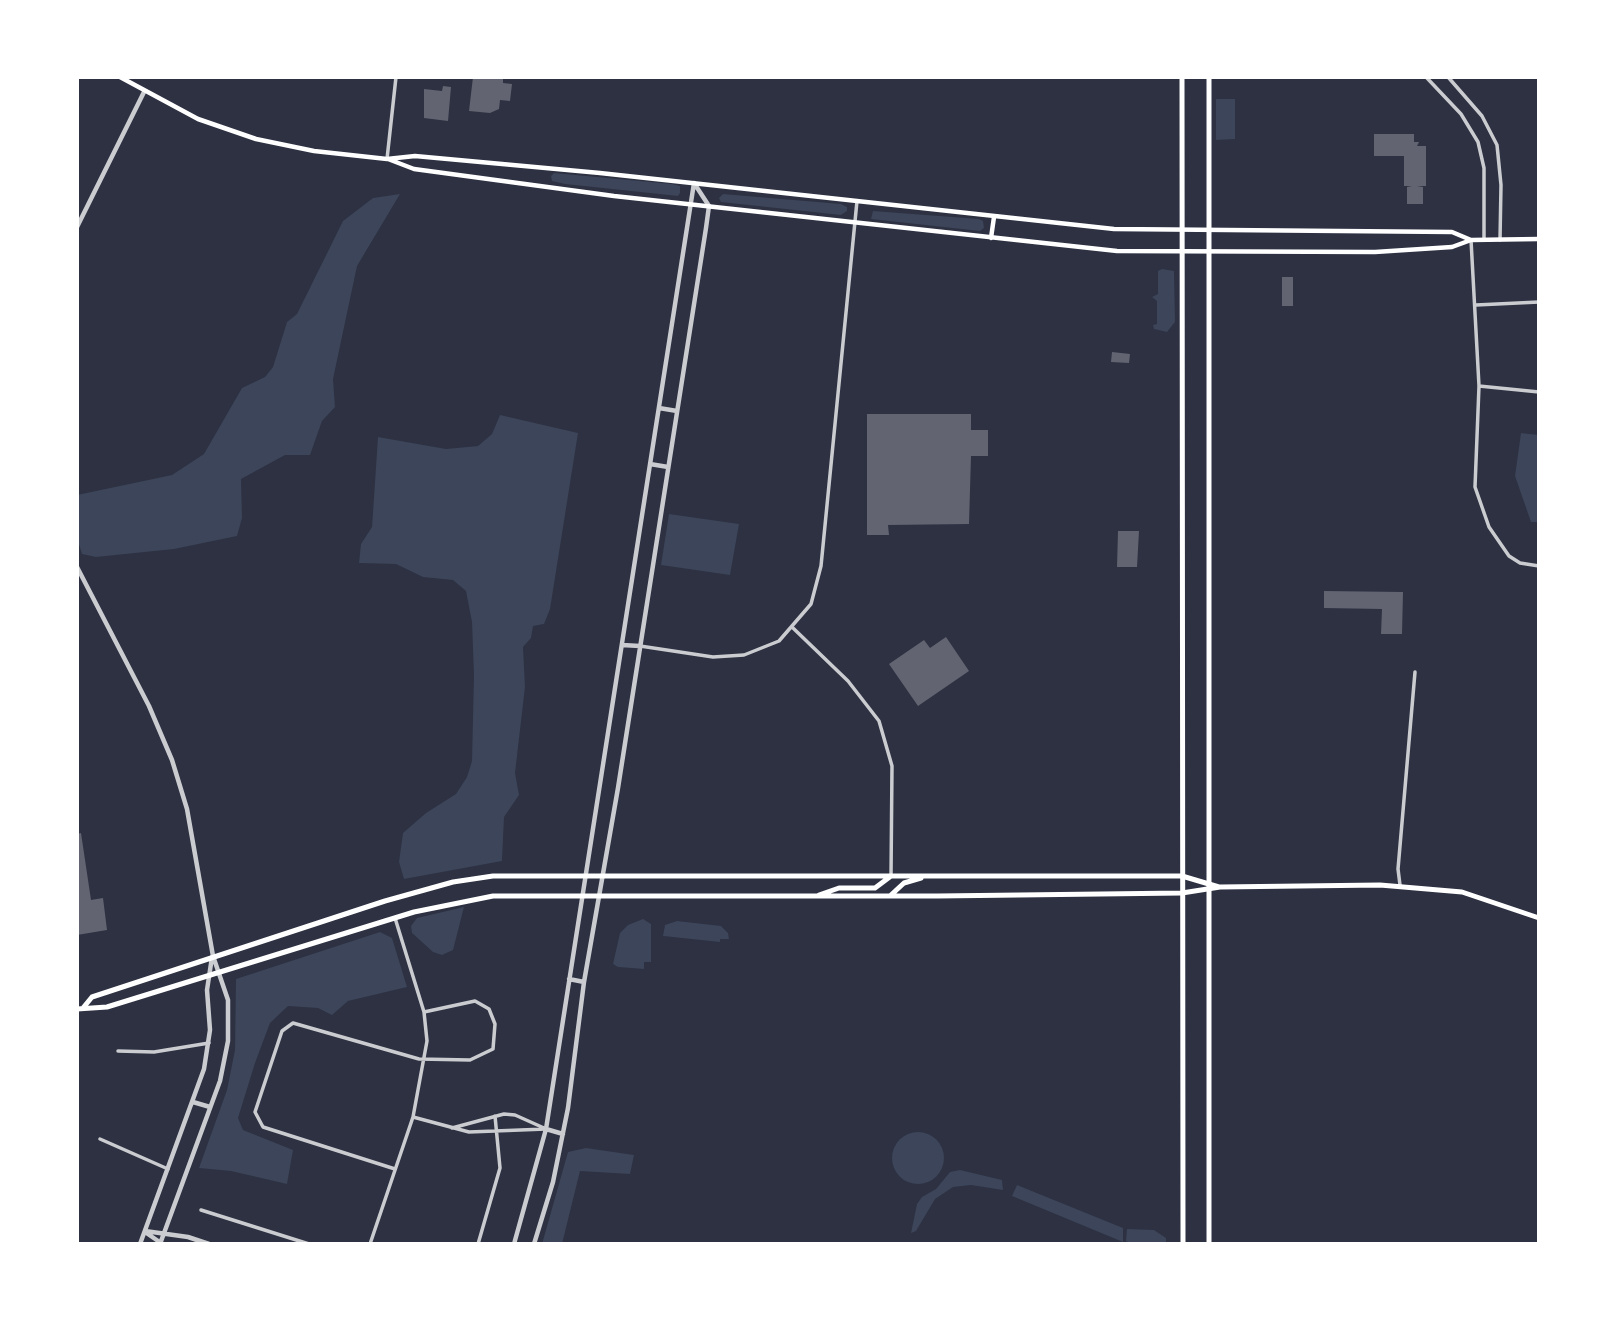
<!DOCTYPE html>
<style>
body{margin:0}
#map{position:relative;width:1616px;height:1321px;overflow:hidden;background:#2d3142;font-family:"Titillium Web",sans-serif}
canvas{display:block}
.frame{position:absolute;inset:0;border:79px solid #fff;pointer-events:none}
</style>
<div id="map">
<canvas width="1616" height="1321"></canvas>
<div class="frame"></div>
</div>
<script>
const ctx = document.querySelector('canvas').getContext('2d');
ctx.lineJoin = 'round';
function paint(path, color) { ctx.fillStyle = color; ctx.fill(path, 'evenodd'); }
const poly = rows => new Path2D(rows.map(r => 'M' + r).join(''));
function stroke(path, color, width, dash) { ctx.strokeStyle = color; ctx.lineWidth = width; ctx.lineCap = dash ? 'butt' : 'round'; ctx.setLineDash(dash || []); ctx.stroke(path); }
const green = poly([
 [1216,99,1235,99,1235,139,1216,140],
 [554,173,672,184,680,186,680,193,678,196,565,184,552,181,551,176],
 [400,194,357,266,333,379,335,407,322,421,310,455,285,455,241,479,242,518,237,536,174,549,96,557,82,554,77,538,77,495,172,475,204,454,242,388,265,377,273,367,287,322,297,314,343,221,373,198],
 [723,194,841,204,847,207,847,211,841,215,721,202,719,198],
 [873,211,979,219,983,221,984,228,980,231,871,219],
 [1162,269,1174,271,1175,322,1167,332,1154,329,1153,325,1157,324,1157,301,1152,297,1158,294,1158,271],
 [500,415,578,433,550,609,544,624,533,626,531,638,523,647,525,687,515,773,519,795,504,817,502,861,404,879,399,862,403,833,426,813,456,794,467,777,472,761,474,675,472,622,466,591,453,580,423,577,396,564,359,563,361,544,372,527,378,437,446,449,478,446,492,434],
 [1521,433,1539,435,1539,522,1531,522,1515,476],
 [669,514,739,524,730,575,661,565],
 [464,907,453,950,442,955,433,952,412,933,411,926,417,918],
 [643,919,651,924,651,962,644,962,644,969,618,967,613,964,620,933,628,925],
 [677,921,721,926,728,933,729,939,720,939,720,942,663,936,665,925],
 [380,932,392,938,407,987,348,1001,332,1015,318,1008,288,1006,270,1023,255,1063,238,1118,243,1130,293,1150,287,1184,231,1171,199,1168,227,1090,235,1050,236,979],
 '892 1158a26 26 0 1 1 52 0a26 26 0 1 1-52 0Z',
 [586,1148,634,1155,630,1174,580,1171,562,1244,542,1244,568,1152],
 [960,1170,1002,1180,1003,1190,971,1185,953,1187,935,1199,916,1231,911,1233,917,1204,922,1197,936,1189,950,1172],
 [1017,1185,1123,1228,1123,1242,1012,1196],
 [1127,1229,1154,1230,1166,1238,1166,1244,1131,1244,1126,1241]
]);
const building = poly([
 [473,77,503,77,503,83,512,84,510,101,500,100,499,109,490,113,469,111],
 [443,86,451,87,448,121,424,118,424,89,442,91],
 [1374,134,1414,134,1414,142,1419,142,1417,146,1426,146,1426,186,1417,186,1423,187,1423,204,1407,204,1407,187,1412,186,1404,186,1404,156,1374,156],
 [1282,277,1293,277,1293,306,1282,306],
 [1112,352,1130,354,1129,363,1111,362],
 [867,414,971,414,971,430,988,430,988,456,971,456,969,524,888,525,889,535,867,535],
 [1118,531,1139,531,1137,567,1117,567],
 [1324,591,1403,592,1402,634,1381,634,1382,609,1324,608],
 [946,637,969,671,918,706,889,664,924,640,930,648],
 [81,833,91,900,103,898,107,930,77,935,77,834]
]);
const minor = poly([
 [1426,77,1461,114,1478,142,1484,168,1484,239],
 [1448,77,1482,116,1497,145,1501,185,1500,240],
 [387,159,396,77],
 [1471,240,1479,386,1475,487,1489,527,1509,556,1520,563,1539,566],
 [1476,305,1539,302],
 [1479,386,1539,392],
 [793,628,848,681,879,721,892,766,891,876],
 [640,646,713,657,744,655,779,641,811,604,821,566,857,201],
 [1400,885,1398,869,1415,672],
 [118,1051,154,1052,209,1043],
 [413,1117,469,1132,546,1129],
 [452,1128,504,1114,515,1115,544,1128],
 [100,1139,168,1169],
 [395,1169,263,1127,255,1112,282,1031,293,1023,419,1059,470,1060,493,1049,495,1024,489,1009,475,1001,424,1012],
 [201,1210,309,1244],
 [370,1244,413,1117,427,1041,424,1012,395,918],
 [478,1244,500,1168,495,1116]
]);
const tertiary = poly([
 [77,227,144,92],
 [659,408,677,411],
 [650,464,668,467],
 [77,567,149,706,172,760,187,809,213,956,228,1000,228,1041,220,1081,160,1244],
 [622,645,640,646],
 [569,979,584,982],
 [193,1102,210,1107],
 [546,1129,563,1134],
 [145,1231,188,1237,209,1244],
 [145,1232,161,1243],
 [140,1244,204,1069,210,1030,207,990,212,957],
 [514,1244,546,1129,694,183],
 [534,1244,553,1182,568,1108,584,982,618,788,706,228,709,206,694,183]
]);
const secondary = poly([
 [120,77,198,119,256,139,314,151,387,159,415,156,600,173,1114,229,1452,232,1471,240],
 [388,159,414,169,614,196,1117,251,1375,252,1452,247,1471,240,1539,239],
 [991,238,994,217]
]);
const primary = poly([
 [819,895,839,888,875,888,891,876],
 [891,895,904,883,921,878],
 [83,1008,92,997,385,901,453,882,493,876,1182,876,1219,887],
 [77,1009,107,1007,414,912,493,896,938,896,1182,893,1220,887,1380,885,1462,892,1539,918]
]);
const trunk = poly([
 [1182,77,1183,1244],
 [1209,77,1209,1244]
]);
paint(green, '#3c4559');
paint(building, '#626471');
stroke(minor, '#caccd0', 3.5);
stroke(tertiary, '#caccd0', 4.5);
stroke(secondary, '#fff', 4.5);
stroke(primary, '#fff', 5);
stroke(trunk, '#fff', 5);
</script>
